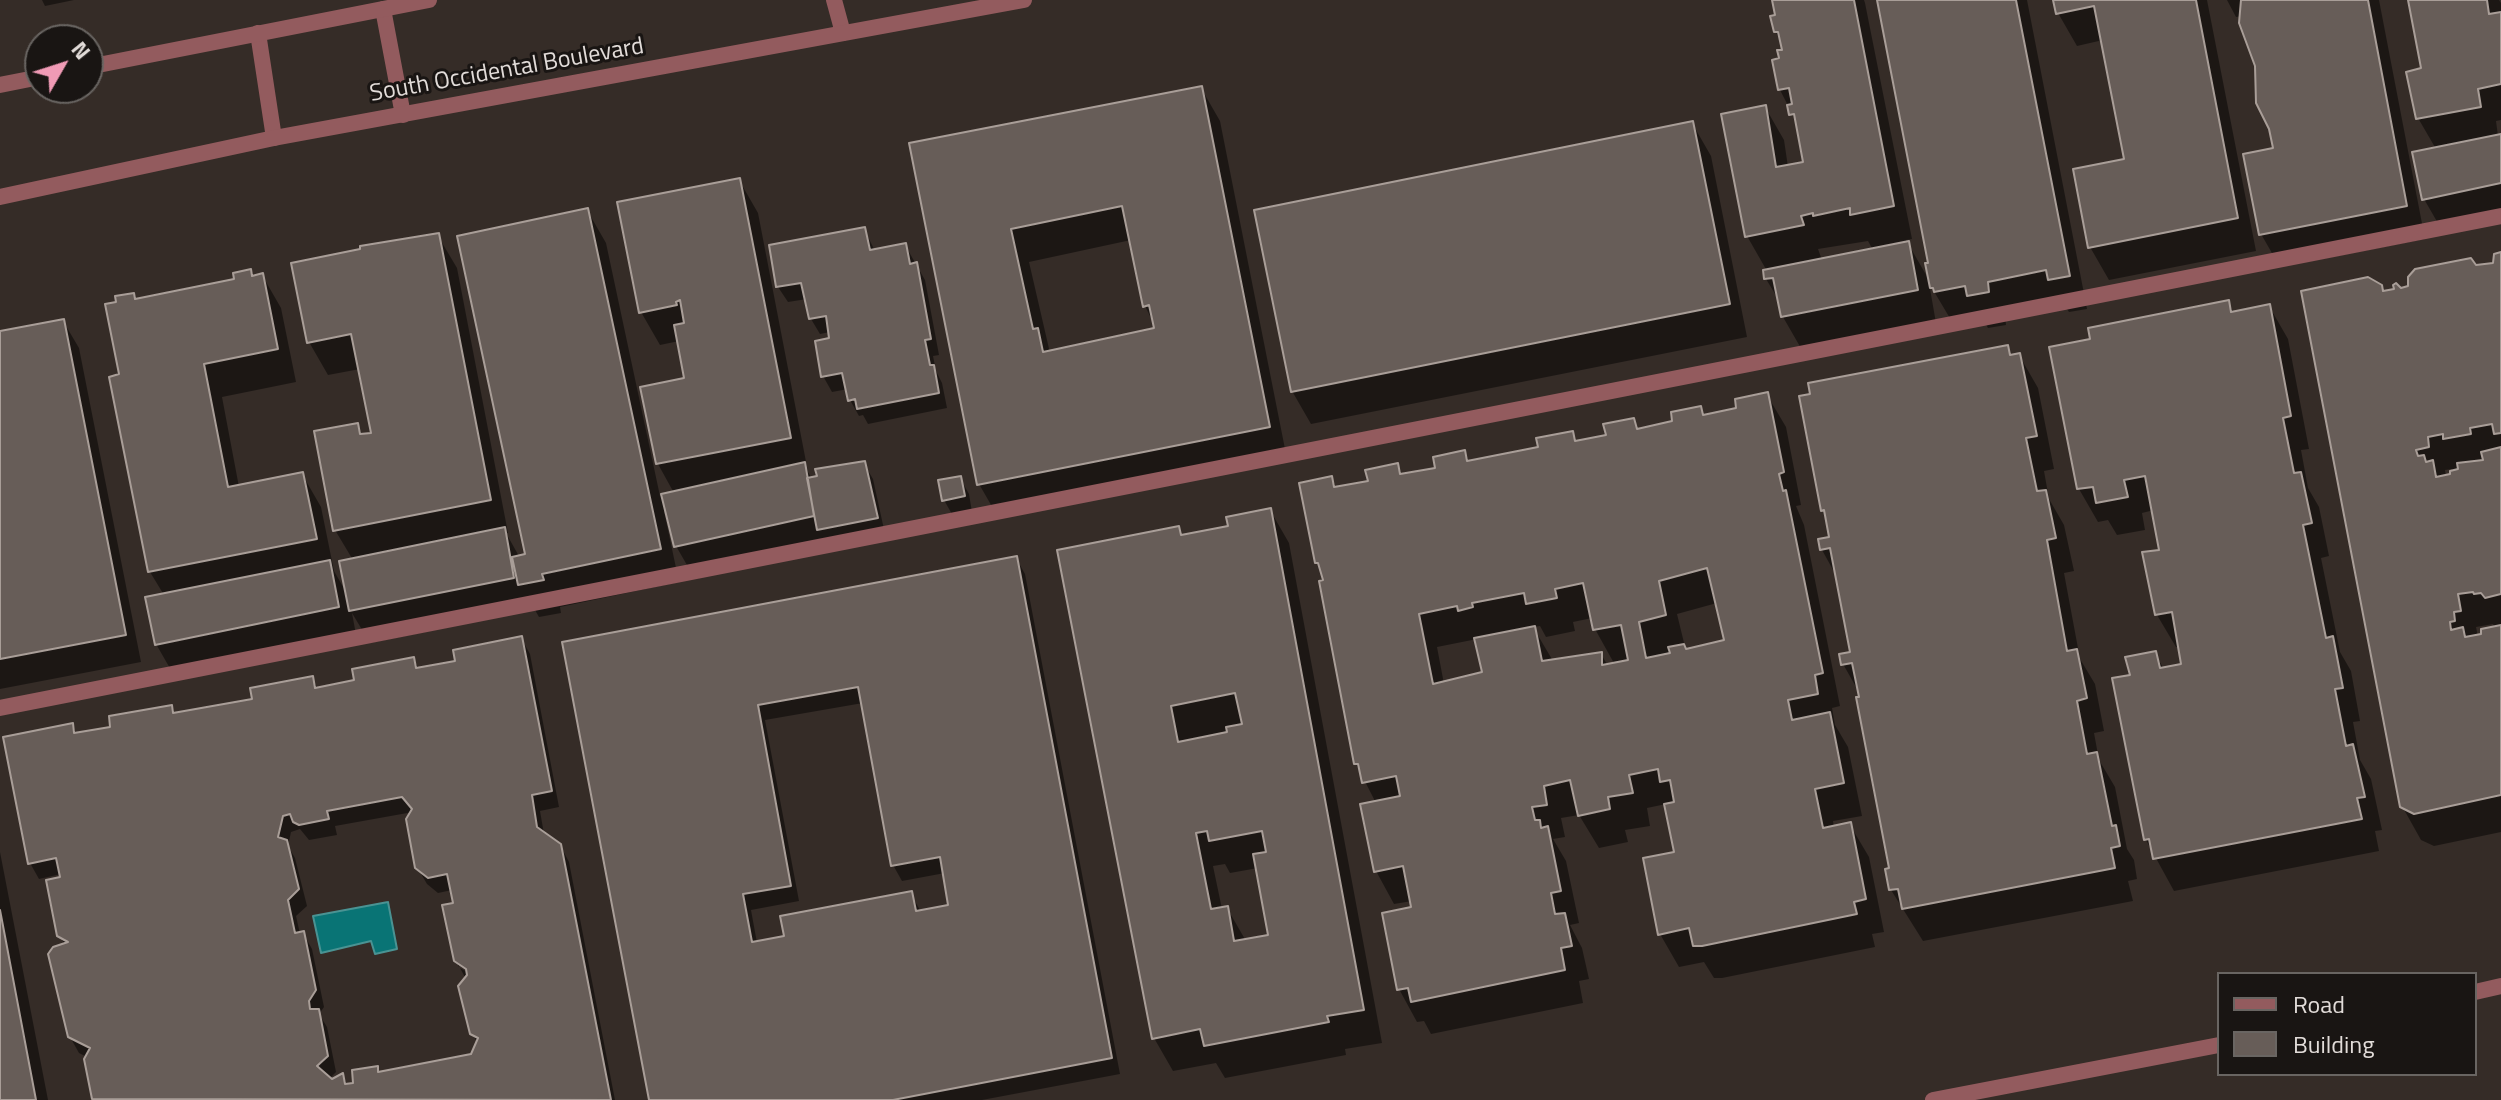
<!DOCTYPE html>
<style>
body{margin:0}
#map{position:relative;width:2501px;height:1100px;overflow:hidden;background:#352c27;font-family:"Titillium Web",sans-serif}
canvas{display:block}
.legend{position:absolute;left:2217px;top:972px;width:260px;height:104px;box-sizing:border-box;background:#191513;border:2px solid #696562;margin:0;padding:10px 14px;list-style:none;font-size:24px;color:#e2dcd9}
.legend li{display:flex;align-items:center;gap:16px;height:40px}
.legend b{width:40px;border:2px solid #696562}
.north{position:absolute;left:24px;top:24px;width:80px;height:80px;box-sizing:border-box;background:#191513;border:2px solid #696562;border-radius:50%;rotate:51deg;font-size:22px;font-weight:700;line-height:32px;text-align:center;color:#e2dcd9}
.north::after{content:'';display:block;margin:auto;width:28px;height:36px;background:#f09ab5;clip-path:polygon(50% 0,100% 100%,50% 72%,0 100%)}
</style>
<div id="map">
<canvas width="2501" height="1100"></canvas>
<ul class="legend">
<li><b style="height:10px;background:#935b5e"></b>Road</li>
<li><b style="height:22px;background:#675d58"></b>Building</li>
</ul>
<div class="north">N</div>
</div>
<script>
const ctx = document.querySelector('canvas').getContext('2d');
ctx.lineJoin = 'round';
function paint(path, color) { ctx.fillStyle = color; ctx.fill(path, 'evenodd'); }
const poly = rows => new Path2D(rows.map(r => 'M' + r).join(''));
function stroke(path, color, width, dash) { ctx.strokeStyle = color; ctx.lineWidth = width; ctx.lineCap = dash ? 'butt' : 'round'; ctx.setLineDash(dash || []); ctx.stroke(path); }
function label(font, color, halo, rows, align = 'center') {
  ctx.font = font + ' "Titillium Web",sans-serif'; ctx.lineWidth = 6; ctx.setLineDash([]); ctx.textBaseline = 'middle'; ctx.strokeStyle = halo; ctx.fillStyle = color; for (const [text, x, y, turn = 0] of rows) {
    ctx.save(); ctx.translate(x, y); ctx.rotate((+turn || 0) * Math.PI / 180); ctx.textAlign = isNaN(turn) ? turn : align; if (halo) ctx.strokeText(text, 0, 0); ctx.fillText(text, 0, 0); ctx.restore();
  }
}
const water = poly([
 [388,902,397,949,375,954,371,941,321,953,313,916,388,902]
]);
const shadow = poly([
 [42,0,74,0,45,6],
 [1774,0,1864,0,1865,3,1912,239,1906,240,1929,280,1931,265,1879,0,2027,0,2087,309,2069,312,2063,303,2005,315,2006,325,1988,328,1983,319,1951,320,1929,283,1936,323,1802,350,1783,317,1780,302,1766,279,1767,271,1747,236,1765,107,1784,140,1788,167,1806,163,1799,127,1780,90,1784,51,1776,32,1777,16],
 [1868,241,1873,250,1822,260,1818,249],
 [2055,0,2207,0,2256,251,2109,280,2090,247,2126,161,2103,40,2077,46,2058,13],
 [2227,0,2379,0,2425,239,2280,267,2261,234,2276,150,2257,66,2242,16,2236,17],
 [2410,0,2499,0,2501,3,2501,120,2496,121,2498,136,2501,136,2501,220,2443,232,2424,199,2436,149,2418,118,2424,70],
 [1201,88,1220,121,1287,459,998,517,979,484,912,145],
 [1131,240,1145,306,1157,330,1050,353,1029,262],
 [1692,123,1711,156,1747,337,1311,424,1292,391],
 [739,180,758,213,808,472,812,479,864,464,873,479,885,534,695,579,676,546,667,510,664,511,679,582,560,607,561,613,539,617,535,610,370,643,352,613,357,640,175,677,156,644,164,595,150,572,111,378,121,376,118,303,133,295,136,301,237,281,250,271,254,277,262,275,281,308,296,382,222,397,239,487,302,474,321,507,334,571,346,592,353,560,335,530,357,425,363,436,373,434,360,369,328,375,309,342,438,236,457,268,508,533,506,533,520,558,528,556,587,210,606,243,660,496,674,493,658,464,643,388,686,380,679,341,660,345,641,312],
 [864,229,875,251,905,245,925,280,939,355,933,356,936,371,942,383,947,408,868,424,863,415,859,416,850,400,848,389,832,392,823,376,831,339,830,332,820,334,811,319,807,299,788,302,778,287,771,247],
 [2501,254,2501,832,2434,846,2421,840,2402,806,2384,293,2475,267,2495,264],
 [2452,469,2453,476,2446,477,2445,470],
 [2493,624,2495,628,2478,637,2476,627],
 [2228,303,2234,313,2269,306,2288,339,2309,449,2301,450,2308,488,2319,507,2329,556,2321,558,2340,652,2351,671,2360,721,2353,722,2360,760,2371,779,2382,830,2375,831,2379,851,2174,891,2146,840,2114,680,2132,676,2155,654,2164,669,2184,665,2180,647,2176,647,2157,615,2162,551,2154,510,2142,513,2145,530,2117,535,2108,520,2098,522,2079,489,2092,340],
 [63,321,79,348,141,662,0,689,0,333],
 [2007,348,2012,357,2019,355,2038,388,2054,469,2044,471,2049,499,2064,525,2074,571,2064,573,2080,659,2095,684,2104,731,2094,733,2099,760,2115,787,2127,849,2134,860,2137,879,2128,881,2133,901,1923,941,1891,890,1892,870,1860,694,1843,664,1852,654,1837,577,1822,550,1820,541,1831,539,1827,518,1823,510],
 [1767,395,1786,427,1801,505,1796,506,1804,525,1840,706,1832,708,1835,725,1848,747,1862,816,1833,821,1834,828,1850,825,1869,857,1884,932,1872,934,1875,947,1722,978,1714,978,1704,962,1679,967,1660,934,1676,853,1666,804,1647,808,1650,826,1625,830,1628,842,1599,848,1579,815,1561,818,1565,837,1553,839,1566,861,1579,923,1570,925,1582,948,1589,979,1579,981,1583,1003,1431,1034,1424,1021,1417,1022,1399,989,1414,908,1412,901,1394,904,1376,871,1376,803,1356,764,1325,581,1317,562,1331,478,1337,489,1371,482,1397,465,1403,476,1438,469,1464,452,1470,463,1541,448,1572,433,1577,442,1608,436,1633,420,1639,430,1675,423,1700,408,1705,416,1739,410],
 [1717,603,1726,642,1686,651,1677,614],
 [1592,618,1595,629,1615,665,1608,666,1601,654,1553,661,1533,627,1540,626,1546,637,1575,631,1573,622],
 [1477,639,1484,673,1444,684,1437,647],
 [960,478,969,494,972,512,953,516,944,500],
 [1270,510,1289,543,1382,1043,1345,1049,1346,1055,1225,1078,1216,1063,1173,1071,1154,1038,1178,529,1183,537,1230,528],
 [1225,864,1230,873,1258,868,1271,936,1246,941,1227,908,1222,909,1213,866],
 [1016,558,1025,574,1120,1074,982,1100,651,1100,564,644],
 [863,703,893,865,902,881,945,873,950,906,921,912,911,894,786,937,757,943,751,910,799,901,765,720],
 [521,638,530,654,559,807,540,811,544,834,560,845,569,862,615,1100,95,1100,87,1057,79,1053,70,1037,65,945,59,935,61,874,39,879,30,863,72,725,77,735,113,728,171,707,176,715,254,700,312,679,318,689,356,682,413,659,419,669,457,663],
 [413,812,417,867,427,884,438,893,452,890,455,905,456,961,459,967,459,963,476,973,474,976,460,968,466,979,472,1033,478,1044,472,1056,380,1074,377,1069,356,1084,348,1085,342,1076,332,1081,329,1079,336,1072,327,1027,319,1014,324,1007,312,949,303,933,300,934,296,916,307,906,295,858,288,846,291,832,300,829,309,840,337,835,335,826],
 [0,852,48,1100,0,1100]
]);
const building = poly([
 [1772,0,1854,0,1894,206,1850,215,1850,208,1813,216,1813,213,1801,216,1804,225,1745,237,1721,114,1766,105,1776,167,1803,162,1794,114,1789,115,1787,105,1792,104,1789,88,1778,90,1772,60,1779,58,1777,50,1782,50,1778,32,1774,32,1770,16,1775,15,1772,0],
 [1877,0,2016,0,2070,276,2048,280,2046,270,1988,282,1989,292,1967,296,1965,286,1934,292,1933,288,1930,288,1925,263,1928,263,1877,0],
 [2053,0,2196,0,2238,218,2088,248,2073,169,2124,159,2094,6,2056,14,2053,0],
 [2241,0,2368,0,2407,206,2259,235,2243,154,2273,148,2269,129,2256,103,2255,66,2239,23,2241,0],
 [2408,0,2487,0,2489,14,2501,12,2501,84,2478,89,2481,107,2416,119,2406,72,2421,68,2408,0],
 [1202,86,1270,427,977,485,909,143,1202,86],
 [1122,206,1143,307,1149,305,1154,328,1043,352,1038,328,1033,329,1011,229,1122,206],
 [1693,121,1730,304,1291,392,1254,210,1693,121],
 [2501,134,2501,183,2422,200,2412,152,2501,134],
 [740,178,791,438,656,464,640,387,684,378,674,325,684,323,680,300,676,302,677,305,639,313,617,202,740,178],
 [588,208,661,549,542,574,544,580,518,585,512,557,525,554,457,236,588,208],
 [865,227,870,250,906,243,910,264,917,262,931,339,925,340,930,365,934,365,939,393,857,409,855,399,848,401,842,373,821,377,815,341,829,338,826,316,809,319,801,283,776,287,769,245,865,227],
 [439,233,491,500,333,531,314,431,358,423,360,434,371,433,351,334,307,343,291,263,360,249,360,246,439,233],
 [1909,241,1918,290,1781,317,1773,278,1764,279,1763,270,1909,241],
 [2501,252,2501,433,2494,434,2492,424,2470,428,2471,434,2443,439,2443,434,2428,437,2429,447,2416,450,2418,456,2424,455,2426,462,2433,460,2436,477,2450,474,2450,471,2458,469,2457,463,2483,460,2481,452,2501,447,2501,594,2485,598,2481,593,2474,594,2473,592,2458,594,2461,611,2454,612,2455,621,2450,622,2451,630,2463,627,2465,637,2481,634,2481,629,2501,625,2501,795,2414,814,2400,807,2301,291,2368,277,2382,285,2383,291,2394,289,2393,285,2396,283,2401,288,2408,286,2408,277,2415,269,2471,258,2476,265,2493,263,2494,254,2501,252],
 [251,269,252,276,263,273,278,349,204,364,228,487,303,472,317,539,148,572,109,377,119,374,105,304,116,302,115,296,134,293,135,299,234,279,233,273,251,269],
 [2229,300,2231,312,2270,304,2291,416,2283,418,2294,473,2301,472,2312,523,2303,525,2326,638,2333,636,2343,688,2335,689,2346,746,2353,744,2365,797,2357,798,2362,819,2153,859,2149,839,2144,840,2112,678,2130,675,2125,657,2156,651,2160,668,2181,664,2172,612,2155,615,2142,552,2159,550,2145,476,2124,480,2128,497,2096,503,2093,487,2077,489,2049,347,2090,339,2088,328,2229,300],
 [64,319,126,635,0,659,0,331,64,319],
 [2008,345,2010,355,2020,353,2037,436,2026,438,2037,491,2046,490,2056,538,2047,540,2067,651,2077,649,2087,698,2077,701,2087,754,2097,752,2112,826,2116,825,2120,846,2111,848,2115,868,1902,909,1898,889,1889,890,1885,869,1889,868,1856,697,1859,697,1852,663,1841,665,1839,654,1850,652,1830,548,1820,550,1818,539,1829,537,1824,510,1821,511,1799,396,1810,394,1808,383,2008,345],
 [1768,392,1784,472,1779,474,1783,491,1786,490,1823,673,1815,675,1818,694,1788,700,1792,720,1830,712,1844,783,1815,789,1823,828,1851,822,1866,899,1854,902,1857,914,1702,946,1693,946,1689,928,1658,935,1643,858,1674,852,1664,804,1674,802,1670,780,1660,782,1658,769,1629,775,1633,793,1608,797,1610,809,1578,816,1570,780,1544,786,1547,805,1532,807,1535,820,1540,820,1541,828,1548,826,1561,891,1551,893,1555,914,1565,913,1572,946,1561,948,1565,970,1411,1002,1408,988,1397,990,1382,913,1411,907,1403,866,1374,872,1360,804,1400,796,1396,776,1362,783,1358,764,1354,764,1319,581,1323,580,1318,563,1315,563,1299,483,1332,476,1334,487,1368,481,1365,470,1398,463,1400,474,1435,468,1433,457,1465,450,1467,461,1538,447,1536,438,1573,431,1575,441,1606,435,1603,424,1634,418,1637,429,1672,421,1671,412,1701,406,1703,415,1736,408,1735,399,1768,392],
 [1707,568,1724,640,1686,649,1684,644,1668,647,1670,653,1646,658,1639,622,1666,615,1659,581,1707,568],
 [1583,583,1593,630,1621,625,1628,660,1602,665,1602,652,1542,661,1535,626,1474,638,1482,672,1433,684,1419,614,1457,606,1458,611,1473,607,1472,603,1524,593,1526,604,1557,598,1555,589,1583,583],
 [865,461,878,518,817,530,807,478,817,476,815,469,865,461],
 [805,462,814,516,674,547,661,494,805,462],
 [961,476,965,496,942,501,938,480,961,476],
 [1271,508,1364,1010,1327,1016,1329,1022,1204,1046,1200,1029,1152,1039,1057,550,1179,526,1181,535,1228,526,1226,517,1271,508],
 [1235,693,1242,724,1226,727,1227,732,1178,742,1171,706,1235,693],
 [1207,831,1209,841,1262,831,1266,852,1253,854,1268,935,1234,941,1228,906,1211,909,1196,833,1207,831],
 [505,527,514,578,349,611,339,561,505,527],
 [1017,556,1112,1058,893,1100,649,1100,562,642,1017,556],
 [858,687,891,866,940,857,948,905,916,911,912,891,780,916,784,936,752,942,743,894,791,886,758,705,858,687],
 [330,560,339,607,155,645,145,597,330,560],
 [522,636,552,791,532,795,537,827,561,844,611,1100,92,1099,84,1059,90,1048,68,1037,48,954,53,947,68,942,57,936,46,880,60,877,56,858,28,864,3,737,73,723,74,733,110,727,109,716,172,705,173,713,252,699,250,688,313,676,315,688,354,680,352,669,414,657,416,668,455,661,453,650,522,636],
 [402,797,412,809,406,819,415,868,428,878,447,874,453,903,442,905,454,961,466,969,467,975,458,986,470,1034,478,1038,471,1054,378,1072,378,1066,352,1070,353,1083,345,1084,343,1073,332,1079,317,1066,328,1056,319,1009,310,1009,309,1001,316,990,304,931,295,933,288,900,299,889,287,840,278,837,283,816,290,814,293,822,299,825,329,819,327,811,402,797],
 [0,910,36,1100,0,1100,0,910]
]);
const lane = poly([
 [834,0,843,33],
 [383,9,403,115],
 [258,33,274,138],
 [0,708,2501,216]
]);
const street = poly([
 [88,67,429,0],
 [0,85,40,77],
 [0,197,274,138,1024,0],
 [2475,992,2501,986],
 [1933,1100,2219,1045]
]);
const streetNames = [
 ["South Occidental Boulevard",507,71,-10]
];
paint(water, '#097475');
stroke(water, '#4a9393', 2);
paint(shadow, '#0007');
paint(building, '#675d58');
stroke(building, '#a99e98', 2);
stroke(lane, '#935b5e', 16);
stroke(street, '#935b5e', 16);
label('24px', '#e2dcd9', '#191513', streetNames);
</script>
